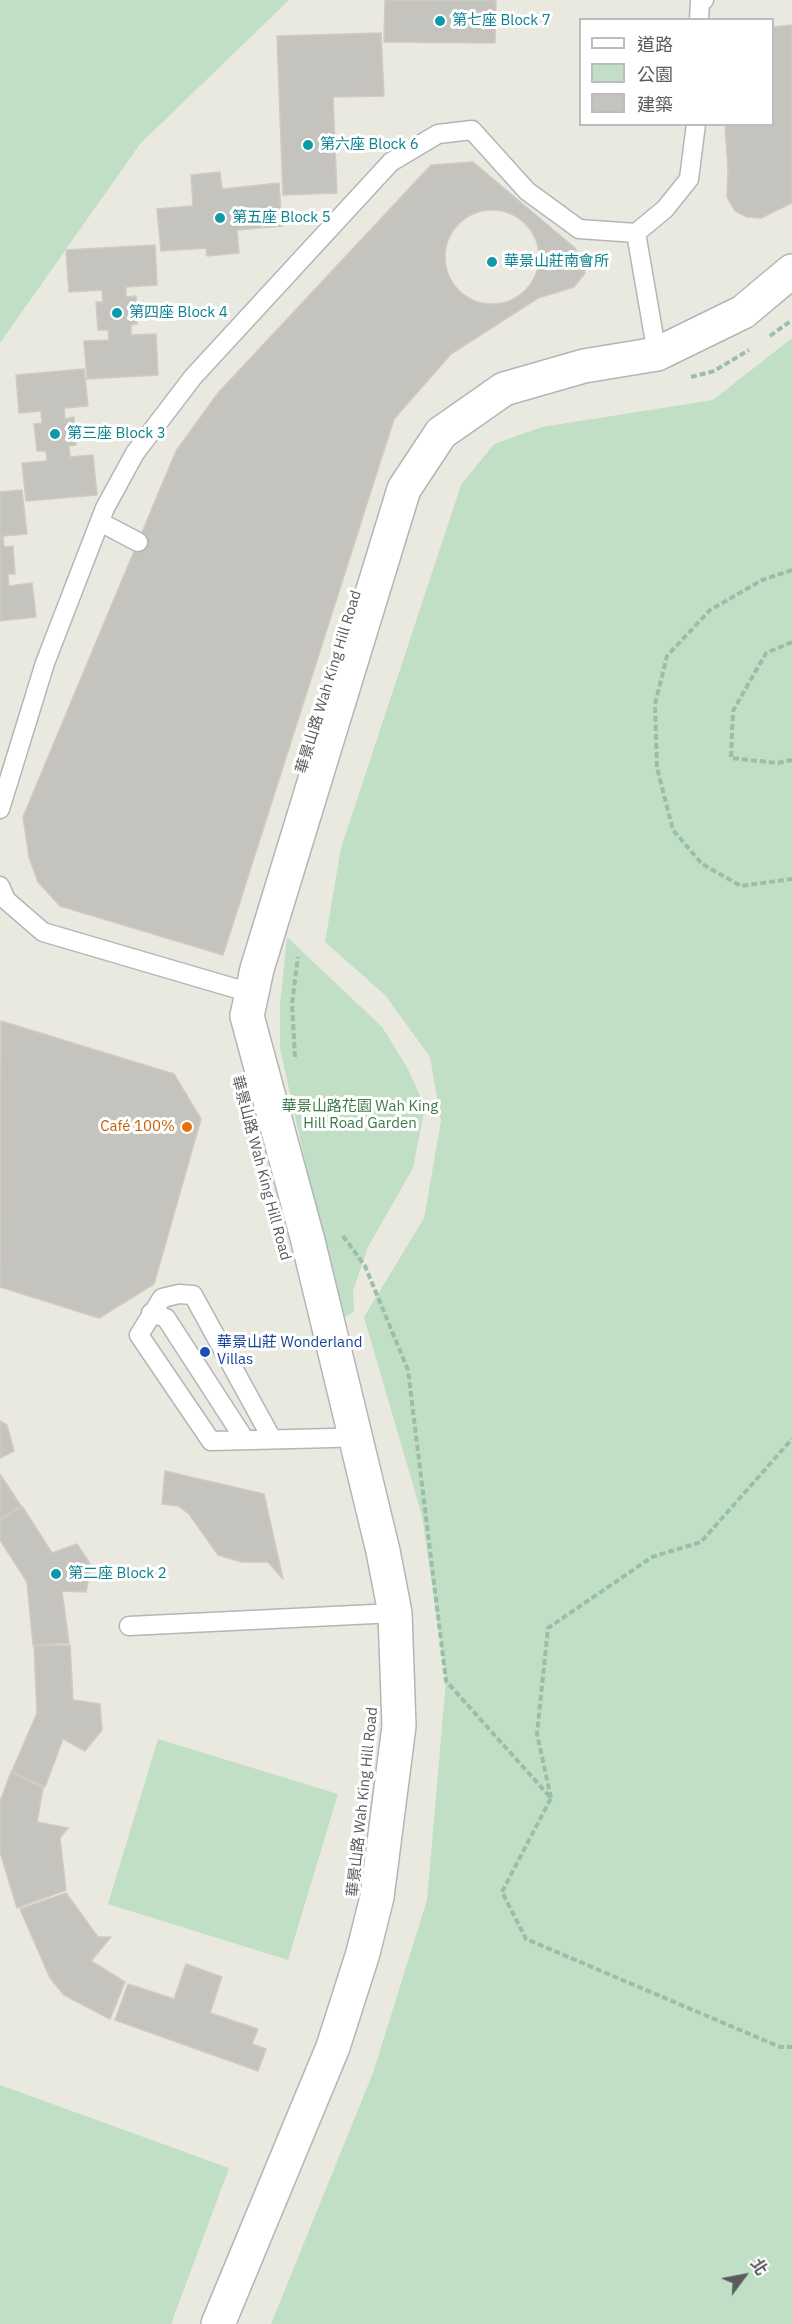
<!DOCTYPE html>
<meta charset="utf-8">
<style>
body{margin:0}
#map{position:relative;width:792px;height:2324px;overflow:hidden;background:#eae9e0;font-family:"IBM Plex Sans","Noto Sans TC",sans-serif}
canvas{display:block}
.legend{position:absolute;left:579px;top:18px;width:195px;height:108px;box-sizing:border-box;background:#fff;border:2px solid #bdbdbf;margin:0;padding:8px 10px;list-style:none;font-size:18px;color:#595b5f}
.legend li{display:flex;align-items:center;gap:12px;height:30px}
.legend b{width:30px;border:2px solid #bdbdbf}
.north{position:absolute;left:714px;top:2246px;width:60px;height:60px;-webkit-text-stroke:4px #fff;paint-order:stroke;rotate:58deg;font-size:16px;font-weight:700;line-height:24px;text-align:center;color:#595b5f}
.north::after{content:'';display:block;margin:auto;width:21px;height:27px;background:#595b5f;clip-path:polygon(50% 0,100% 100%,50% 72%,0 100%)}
</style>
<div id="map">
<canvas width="792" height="2324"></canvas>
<ul class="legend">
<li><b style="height:8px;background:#fff"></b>道路</li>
<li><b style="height:16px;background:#c0dfc4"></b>公園</li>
<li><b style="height:16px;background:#c5c3bd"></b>建築</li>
</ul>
<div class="north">北</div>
</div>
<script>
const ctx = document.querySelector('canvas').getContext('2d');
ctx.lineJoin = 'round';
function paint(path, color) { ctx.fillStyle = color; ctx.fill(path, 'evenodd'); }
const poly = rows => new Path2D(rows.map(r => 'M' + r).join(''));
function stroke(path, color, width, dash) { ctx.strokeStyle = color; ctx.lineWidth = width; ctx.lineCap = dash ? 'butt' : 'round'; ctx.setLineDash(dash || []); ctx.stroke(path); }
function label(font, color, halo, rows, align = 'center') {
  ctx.font = font + ' "IBM Plex Sans","Noto Sans TC",sans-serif'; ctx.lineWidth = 6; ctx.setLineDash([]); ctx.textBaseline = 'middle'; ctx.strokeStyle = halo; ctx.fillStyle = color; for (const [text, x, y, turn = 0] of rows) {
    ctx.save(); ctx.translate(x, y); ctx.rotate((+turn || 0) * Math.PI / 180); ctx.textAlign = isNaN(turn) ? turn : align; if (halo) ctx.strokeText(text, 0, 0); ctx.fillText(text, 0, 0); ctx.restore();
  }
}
const green = poly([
 [0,0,289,0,140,144,0,343],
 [792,338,792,2324,271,2324,373,2073,427,1900,446,1681,422,1516,364,1317,424,1218,441,1121,430,1057,385,995,325,942,341,848,461,485,494,444,542,427,713,400],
 [287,937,382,1027,407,1067,425,1107,413,1168,368,1247,353,1291,354,1312,340,1320,280,1048,280,1005],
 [158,1739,338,1794,288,1960,108,1904],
 [0,2085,229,2168,171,2324,0,2324]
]);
const building = poly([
 [385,0,496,0,495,43,384,42,385,0],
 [792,25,792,203,761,218,747,217,735,211,727,197,728,169,725,124,772,124,772,27,792,25],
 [381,33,384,96,333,97,337,193,283,195,277,36,381,33],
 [473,162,575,248,585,273,574,287,538,298,451,354,394,419,223,955,60,906,38,882,29,857,23,817,176,451,218,393,431,165,473,162],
 [220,172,222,189,279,183,282,226,237,230,239,253,207,256,206,248,161,251,157,209,193,206,191,175,220,172],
 '445 257a47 47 0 1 1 94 0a47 47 0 1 1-94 0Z',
 [155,245,157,285,126,287,126,297,136,296,137,324,131,325,131,335,156,334,158,375,87,379,84,341,109,340,108,330,98,330,96,302,103,302,102,290,69,292,66,250,155,245],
 [84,369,88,406,64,408,65,419,74,417,76,445,69,446,70,457,93,455,97,495,26,501,22,463,47,461,46,451,37,451,34,424,42,423,41,411,19,413,16,375,84,369],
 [22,490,27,534,3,536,4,547,13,546,15,574,8,574,9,586,32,583,36,617,0,621,0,492,22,490],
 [1,1021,174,1074,201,1119,154,1284,99,1318,0,1287,1,1021],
 [0,1421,7,1425,14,1451,0,1458,0,1421],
 [165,1471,264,1494,283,1579,268,1562,242,1562,218,1555,189,1514,178,1506,162,1504,165,1471],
 [0,1474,21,1506,0,1519,0,1474],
 [22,1506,52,1553,77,1544,91,1565,86,1592,62,1591,69,1643,33,1645,27,1582,0,1540,0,1520,22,1506],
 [70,1645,73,1700,100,1704,102,1730,85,1751,63,1739,45,1787,12,1771,37,1713,34,1646,70,1645],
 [11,1772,43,1788,37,1822,68,1828,60,1838,66,1890,17,1908,0,1852,0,1802,11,1772],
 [66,1893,98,1937,111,1937,91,1961,125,1982,110,2019,64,1995,50,1978,20,1909,66,1893],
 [186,1964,222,1977,210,2013,258,2029,252,2044,266,2049,258,2071,115,2020,128,1984,174,1999,186,1964]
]);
const path = poly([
 [770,336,792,320],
 [691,377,714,371,749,350],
 [792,570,762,580,710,610,667,656,655,704,657,768,673,830,702,864,741,886,792,879],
 [792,642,766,653,733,711,731,758,778,763,792,760],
 [295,1057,292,1004,298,957],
 [343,1236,365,1266,408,1370,446,1681,551,1798,502,1892,526,1939,780,2047,792,2047],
 [551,1798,537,1734,548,1628,652,1557,701,1542,792,1439]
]);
const lane = poly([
 [699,20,700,1,704,0],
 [636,233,657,354],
 [100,522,138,542],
 [0,809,45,663,105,508,135,453,193,377,391,162,438,134,472,130,527,191,579,229,636,233,665,209,689,179,696,124],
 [0,886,6,900,43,932,251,993],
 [151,1313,166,1318,245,1440],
 [272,1439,193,1295,179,1294,162,1298,139,1335,211,1441,332,1438,356,1437],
 [129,1626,395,1613]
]);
const street = poly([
 [218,2324,333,2047,363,1953,377,1897,399,1726,395,1613,383,1551,308,1241,247,1016,257,969,404,489,441,433,504,389,584,366,657,354,743,312,792,271]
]);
const markers = [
 [440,21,6,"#0f9aa8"],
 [308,145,6,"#0f9aa8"],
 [220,218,6,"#0f9aa8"],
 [492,262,6,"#0f9aa8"],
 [117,313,6,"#0f9aa8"],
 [55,434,6,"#0f9aa8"],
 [187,1127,6,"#e8710a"],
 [205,1352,6,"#1a4fb4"],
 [56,1574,6,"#0f9aa8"]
];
const cultureNames = [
 ["第七座 Block 7",452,21],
 ["第六座 Block 6",320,145],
 ["第五座 Block 5",232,218],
 ["華景山莊南會所",504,262],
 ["第四座 Block 4",129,313],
 ["第三座 Block 3",67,434],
 ["第二座 Block 2",68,1574]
];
const streetNames = [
 ["華景山路 Wah King Hill Road",329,682,-73],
 ["華景山路 Wah King Hill Road",261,1168,75],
 ["華景山路 Wah King Hill Road",363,1802,-84]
];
const parkNames = [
 ["華景山路花園 Wah King",360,1107],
 ["Hill Road Garden",360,1124]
];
const foodNames = [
 ["Café 100%",175,1127]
];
const transitNames = [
 ["華景山莊 Wonderland",217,1343],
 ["Villas",217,1360]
];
paint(green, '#c0dfc4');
paint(building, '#c5c3bd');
stroke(building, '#cecbc0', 1.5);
stroke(lane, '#b3b5b9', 21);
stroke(street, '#b3b5b9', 36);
stroke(path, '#9abfa9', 4, [6, 3]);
stroke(lane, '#fff', 18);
stroke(street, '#fff', 33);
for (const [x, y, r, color] of markers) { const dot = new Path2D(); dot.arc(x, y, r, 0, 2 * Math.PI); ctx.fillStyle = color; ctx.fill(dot); stroke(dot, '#fff', 2); }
label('15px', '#0d838f', '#fff', cultureNames, 'left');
label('15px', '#595b5f', '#fff', streetNames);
label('15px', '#3e7a49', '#fff', parkNames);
label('15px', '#c56008', '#fff', foodNames, 'right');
label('15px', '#164399', '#fff', transitNames, 'left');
</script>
